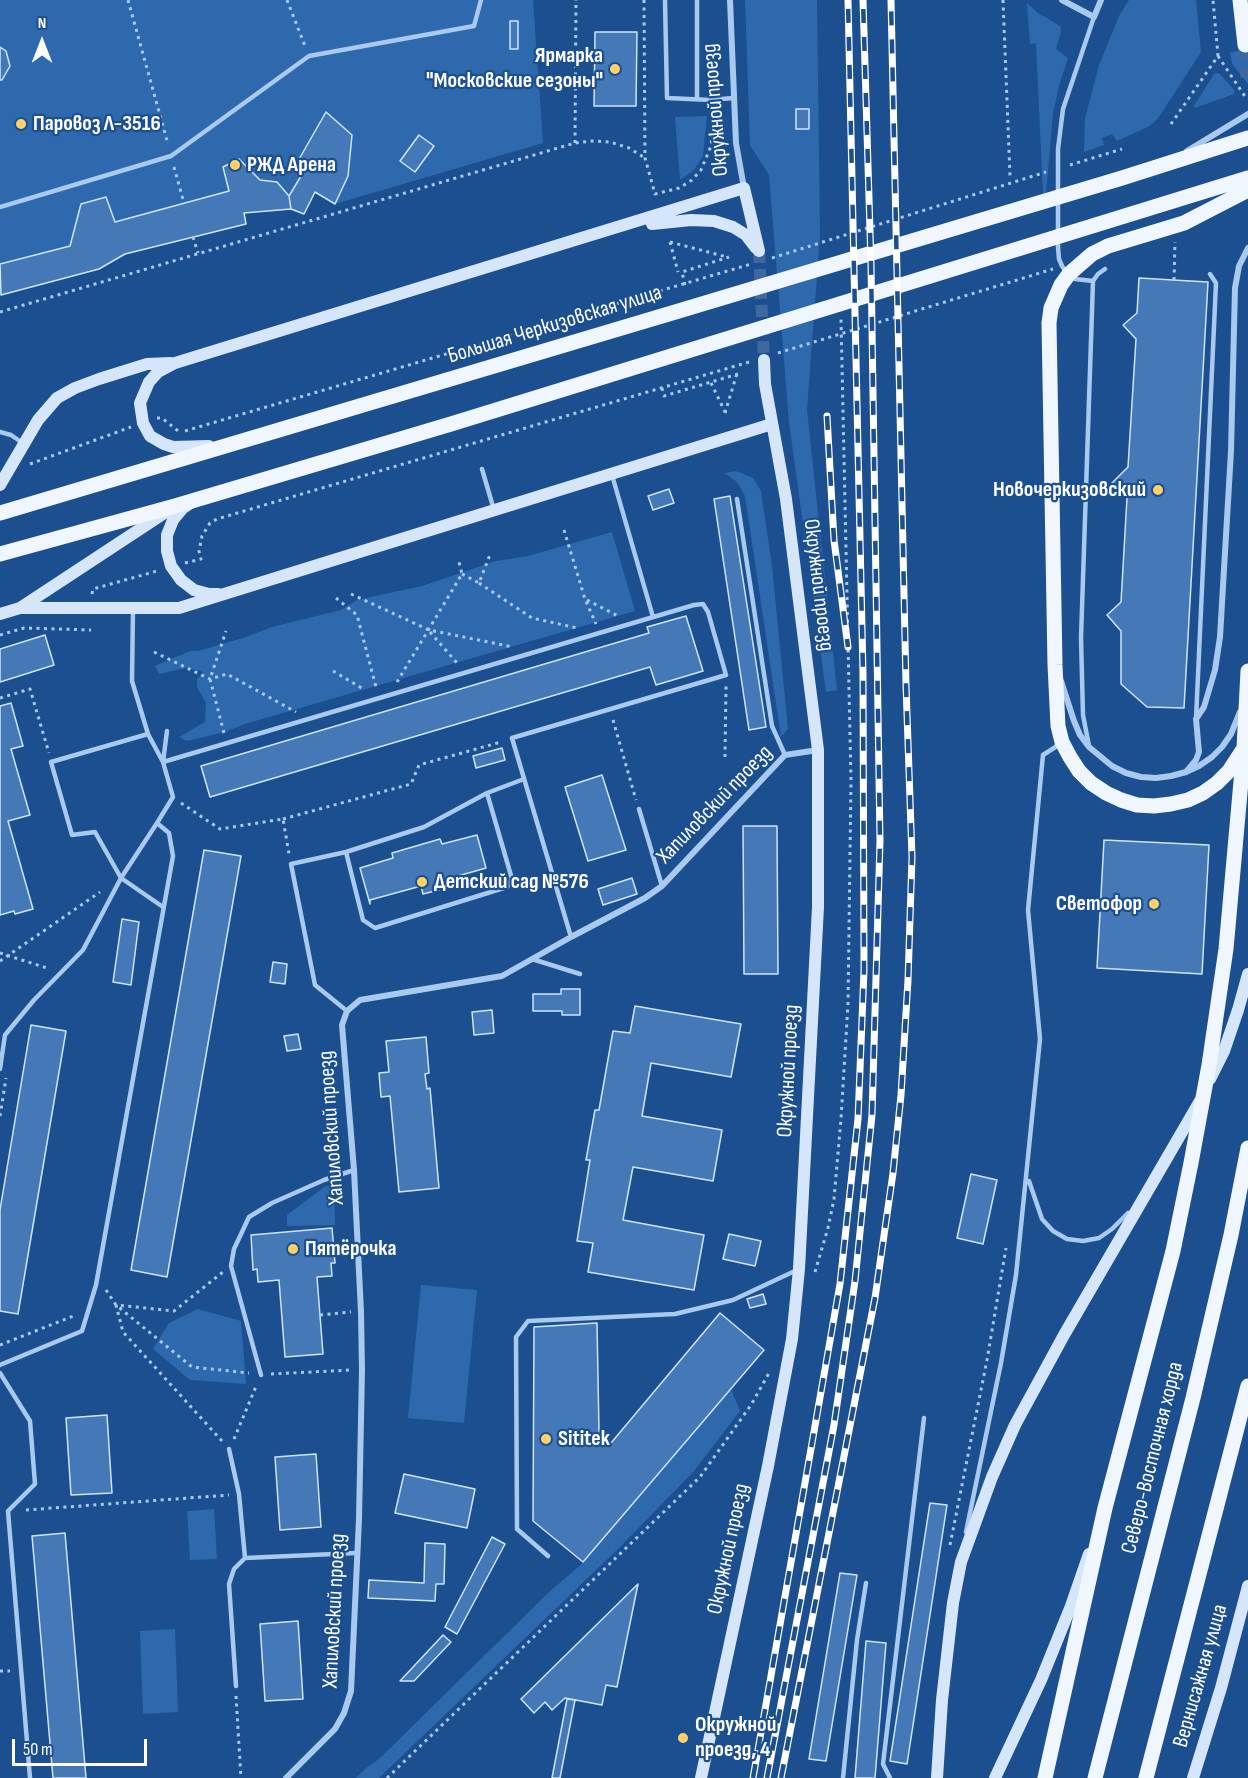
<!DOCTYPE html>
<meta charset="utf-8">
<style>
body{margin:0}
#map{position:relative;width:1248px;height:1778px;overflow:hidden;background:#1b4f8f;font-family:"Sofia Sans Condensed",sans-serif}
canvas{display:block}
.north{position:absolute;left:12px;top:12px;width:60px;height:60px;-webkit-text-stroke:4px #1b4f8f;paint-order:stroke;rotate:0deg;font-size:16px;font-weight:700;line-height:24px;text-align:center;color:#fff}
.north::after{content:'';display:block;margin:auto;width:21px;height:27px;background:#fff;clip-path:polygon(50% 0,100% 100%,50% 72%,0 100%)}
.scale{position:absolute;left:12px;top:1739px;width:135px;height:27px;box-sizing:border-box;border:3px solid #fff;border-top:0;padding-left:8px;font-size:18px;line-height:21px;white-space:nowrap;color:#fff;-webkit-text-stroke:4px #1b4f8f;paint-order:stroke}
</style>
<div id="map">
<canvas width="1248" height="1778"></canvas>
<div class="north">N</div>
<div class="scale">50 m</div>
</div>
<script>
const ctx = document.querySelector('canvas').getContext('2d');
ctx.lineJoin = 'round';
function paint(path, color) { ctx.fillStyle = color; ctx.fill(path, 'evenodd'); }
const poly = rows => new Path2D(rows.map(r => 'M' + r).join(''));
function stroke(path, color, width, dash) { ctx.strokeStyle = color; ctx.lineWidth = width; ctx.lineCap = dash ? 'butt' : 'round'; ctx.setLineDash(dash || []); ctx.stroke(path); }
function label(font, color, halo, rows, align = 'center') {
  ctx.font = font + ' "Sofia Sans Condensed",sans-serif'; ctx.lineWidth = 4.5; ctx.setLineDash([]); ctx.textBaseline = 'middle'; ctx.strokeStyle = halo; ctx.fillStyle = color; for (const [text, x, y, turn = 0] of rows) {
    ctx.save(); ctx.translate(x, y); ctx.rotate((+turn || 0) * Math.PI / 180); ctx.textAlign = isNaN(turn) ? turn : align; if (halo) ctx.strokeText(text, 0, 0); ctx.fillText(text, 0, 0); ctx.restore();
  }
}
const green = poly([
 [0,0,533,0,543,143,335,204,315,193,304,214,291,209,245,213,246,224,125,254,99,269,0,295],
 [745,0,817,0,820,235,807,410,837,690,826,692,789,422,769,175,750,145],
 [1129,0,1196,0,1201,52,1159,117,1150,126,1117,141,1112,134,1102,138,1104,145,1084,152,1085,118,1099,65,1119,16],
 [1027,3,1038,13,1060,26,1061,32,1056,49,1068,58,1059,86,1053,114,1046,193,1043,194,1036,43,1030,44],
 [1248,50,1248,84,1232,64,1230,52],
 [1217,73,1220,74,1235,91,1234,94,1195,108,1194,106,1214,74],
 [707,116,703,156,694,170,680,180,675,117],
 [736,471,753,478,761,491,772,566,788,729,781,737,745,496,737,482,724,473],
 [612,532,635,611,245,724,225,732,187,741,179,737,205,722,206,703,197,687,197,679,203,673,202,671,186,668,159,674,155,666,190,651,198,651,246,637,272,627,341,610,357,600,422,586,496,561,528,556],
 [334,1184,335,1225,287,1226,287,1215,324,1187],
 [421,1285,477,1290,464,1423,408,1418],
 [198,1309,241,1321,246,1384,190,1380,153,1349,169,1323],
 [731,1389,740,1411,694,1471,619,1548,379,1778,356,1778,366,1768,379,1759,549,1592,584,1562],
 [214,1509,217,1559,190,1560,187,1511],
 [175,1629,178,1712,143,1714,140,1631]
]);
const building = poly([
 [510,21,518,21,518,49,510,49,510,21],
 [595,32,637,32,636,106,594,106,595,32],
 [0,47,6,51,10,66,2,80,0,80,0,47],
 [796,109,809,109,809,129,796,129,796,109],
 [326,112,352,135,348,176,335,204,315,192,304,214,291,209,289,196,301,176,294,168,326,112],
 [419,135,434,146,415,172,400,161,419,135],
 [239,159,260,180,277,182,289,196,291,209,244,213,246,224,125,254,99,269,1,295,0,264,70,246,81,204,106,197,115,222,229,191,223,167,239,159],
 [1139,278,1208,282,1184,708,1147,707,1121,684,1121,631,1107,615,1121,602,1127,498,1112,483,1128,467,1136,339,1123,325,1137,313,1139,278],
 [669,489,674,503,653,510,648,496,669,489],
 [730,496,766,727,749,730,714,499,730,496],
 [686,616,703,671,656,685,650,667,210,797,201,766,649,633,647,627,686,616],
 [45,635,54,665,0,682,0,649,45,635],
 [11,703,23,746,11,749,30,815,8,821,33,909,15,914,14,911,0,915,0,706,11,703],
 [502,748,505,760,476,768,473,756,502,748],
 [602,775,626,850,588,861,565,787,602,775],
 [743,826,777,826,778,974,744,974,743,826],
 [477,835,486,868,437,882,439,890,423,894,421,886,370,900,370,904,360,868,393,858,392,853,440,839,442,844,477,835],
 [1104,840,1209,845,1202,974,1097,968,1104,840],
 [204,850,241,856,167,1277,131,1270,204,850],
 [632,878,637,894,603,905,598,889,632,878],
 [122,919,139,922,131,985,113,982,122,919],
 [273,962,287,964,285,984,270,982,273,962],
 [561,989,580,989,580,1015,562,1015,562,1011,533,1011,533,994,561,994,561,989],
 [635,1006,741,1024,731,1077,651,1063,642,1116,722,1130,713,1181,633,1167,623,1220,704,1235,694,1290,588,1272,593,1243,577,1241,590,1160,586,1160,595,1110,599,1110,613,1031,630,1033,635,1006],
 [492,1010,494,1033,474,1035,472,1012,492,1010],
 [31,1025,66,1031,18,1314,0,1311,0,1210,31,1025],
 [298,1034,301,1049,287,1051,284,1036,298,1034],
 [426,1037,429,1073,425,1074,427,1089,430,1088,439,1188,399,1192,390,1096,381,1097,379,1073,389,1072,386,1041,426,1037],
 [971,1174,997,1180,983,1244,957,1238,971,1174],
 [332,1228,335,1263,331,1263,332,1276,317,1277,323,1354,285,1357,279,1280,258,1282,257,1269,253,1270,251,1235,332,1228],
 [729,1234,761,1241,755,1266,723,1259,729,1234],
 [763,1294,766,1304,750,1308,747,1299,763,1294],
 [720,1313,764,1350,583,1562,533,1521,534,1327,597,1323,599,1431,611,1443,720,1313],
 [107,1415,112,1493,71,1495,66,1418,107,1415],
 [316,1454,321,1527,280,1530,275,1457,316,1454],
 [404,1474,475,1489,467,1528,395,1513,404,1474],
 [930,1503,947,1505,907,1764,890,1761,930,1503],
 [65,1533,86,1778,53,1778,35,1570,32,1536,65,1533],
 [492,1537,505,1544,457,1634,445,1627,492,1537],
 [425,1543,445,1544,444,1584,436,1584,435,1601,368,1598,369,1580,424,1583,425,1543],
 [840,1573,857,1575,826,1761,809,1759,840,1573],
 [638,1584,617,1687,606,1685,602,1705,565,1698,552,1710,545,1702,534,1713,521,1699,638,1584],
 [298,1621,303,1699,265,1701,260,1624,298,1621],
 [443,1635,451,1642,414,1681,400,1681,443,1635],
 [866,1641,886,1643,875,1778,855,1778,866,1641],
 [567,1699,575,1700,560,1778,552,1778,567,1699]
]);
const secondaryTunnel = poly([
 [759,251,764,360]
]);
const primaryTunnel = poly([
 [1245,45,1248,77]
]);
const path = poly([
 [128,0,168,144],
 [287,0,305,46],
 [644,0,645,158,655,194,679,188,692,180,701,170,711,146,713,121,711,110],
 [1003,0,1010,176],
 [1218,56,1246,98],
 [1171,124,1218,56,1213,0],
 [575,143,576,0],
 [1070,165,1122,149],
 [174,167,184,203],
 [193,237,198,253],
 [670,242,727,257],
 [670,242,678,272],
 [772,258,1046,172],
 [1174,280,1175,242],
 [685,285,682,272,729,257],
 [0,312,575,143,592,141,610,142,629,148,645,158],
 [778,353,1053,269],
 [711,383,725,412],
 [662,388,664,396,738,374],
 [725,413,738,370],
 [157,418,162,418,178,431],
 [185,431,751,264],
 [30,464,131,427],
 [564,530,585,599,596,624],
 [185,563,201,559,199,551,202,536,210,523,217,519,749,362],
 [462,574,479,583,491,552],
 [479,583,532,618,577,628],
 [92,594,93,589,157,571],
 [351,594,429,630,513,647],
 [336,598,357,615,376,687],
 [587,600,618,616],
 [430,632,457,663],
 [0,635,24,628,91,630],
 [154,652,210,679,227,674,296,712],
 [333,671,365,690],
 [397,682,462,574,459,562],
 [0,698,30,689,49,753],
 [613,720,636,800],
 [224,733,210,679,226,631],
 [725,757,726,686],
 [181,803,220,829,283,819,289,854],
 [283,819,411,784,419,765,501,742],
 [0,953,50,969],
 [0,961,100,892],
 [0,1116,6,1078],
 [815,1272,828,1228,834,1199,841,1119,848,1004,851,781,841,319],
 [106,1290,116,1305,192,1367,249,1373],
 [320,1315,351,1312],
 [0,1345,76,1315],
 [271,1374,351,1370],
 [234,1439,257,1384],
 [222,1441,123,1332,116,1305,174,1311,223,1272],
 [26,1510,229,1495],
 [950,1545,987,1360,1006,1248],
 [0,1671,10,1671],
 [236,1696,241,1778],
 [387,1778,700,1477,751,1405,769,1373]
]);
const lane = poly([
 [665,0,667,98,710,100,733,98],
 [697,0,697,98],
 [1058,193,1058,149,1063,109,1094,17],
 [1058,201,1058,247,1059,259,1062,266,1067,273,1075,279,1093,281],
 [0,207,171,156,309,56,474,26,481,0],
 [0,432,11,435,24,444],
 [482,469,494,510],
 [612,475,653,617],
 [737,499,772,726,785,755],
 [1196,719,1216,283,1210,274],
 [167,731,163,762,694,605,703,604,708,612,726,675,512,738,571,937],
 [148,734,51,762,72,835,95,832,121,878,163,907],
 [1089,746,1083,715,1081,638,1093,281,1098,274,1105,269],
 [639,809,662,886],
 [346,852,363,920,375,928,507,887,512,879,487,793],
 [532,959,580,974],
 [347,1011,315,985,291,864,346,852,424,827,487,793,524,779],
 [0,1069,5,1035,34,1000,83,950,121,878,157,823,173,797,163,762,148,734,132,681,133,609],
 [1029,1181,1042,1219,1053,1231,1067,1239,1083,1241,1099,1238,1112,1229,1128,1213],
 [0,1365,82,1331,96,1285,173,856,169,833,157,823],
 [0,1373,30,1421,35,1484,8,1511,30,1778],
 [261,1375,231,1266,234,1249,249,1217,272,1203,324,1180,354,1170],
 [229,1449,239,1494,245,1558],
 [966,1532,1001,1363,1016,1275,1040,1039,1028,910,1043,755,1060,744],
 [548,1556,517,1529,516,1337,528,1321,675,1314,733,1300,797,1270],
 [236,1686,229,1584,234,1569,245,1558,356,1553],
 [843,1778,857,1640,866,1583],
 [890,1778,883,1764,924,1418]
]);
const street = poly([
 [730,0,736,143,744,188],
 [1062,0,1094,17,1101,0],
 [1187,151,1248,114],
 [1061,681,1074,721,1080,735,1089,747,1112,766,1126,773,1141,777,1156,778,1171,776,1186,772,1199,766,1212,757,1222,747,1231,734,1240,712],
 [1186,772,1196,760,1199,752,1196,719,1204,707,1215,670,1220,637,1231,451,1235,288,1239,266,1248,248],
 [286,1778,335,1729,344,1713,351,1691,359,1519,362,1370,361,1312,354,1170,342,1025,347,1011,360,1000,502,976,571,937,645,898,662,886,785,755,818,750]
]);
const secondary = poly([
 [652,224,691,220,714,221,733,227,746,235,756,248],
 [209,446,173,447,164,444,150,436,143,423,140,403,149,382,158,372,175,363,744,188,759,251],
 [0,485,38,420,57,398,75,388,99,379,147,364,171,363],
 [192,502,183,508,173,520,167,535,167,551,171,566,181,580,194,590,209,594,218,594],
 [20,608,179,608,772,424],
 [0,614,20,608,169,510],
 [1210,1079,1224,1051,1238,1010,1248,974],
 [701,1778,768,1466,792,1339,799,1269,818,907,818,750,786,499,765,384,764,360],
 [937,1778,942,1700,953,1603,961,1562,992,1477,1015,1425,1064,1335,1200,1101],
 [995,1778,1041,1680,1071,1606,1089,1554],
 [1193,1778,1221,1688,1248,1586]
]);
const primary = poly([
 [1240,0,1245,45],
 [0,513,682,310,1122,178,1248,138],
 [0,554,175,506,451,424,1248,178],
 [1242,751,1229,771,1217,783,1203,793,1188,800,1171,804,1154,806,1137,805,1121,800,1106,793,1091,783,1079,771,1070,757,1062,742,1058,726,1055,665,1049,323,1051,308,1061,285,1069,274,1092,254,1108,246,1184,223,1248,190],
 [1045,1778,1105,1508,1173,1251,1191,1163,1209,1065,1226,949,1244,748,1248,671],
 [1095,1778,1193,1398,1231,1235,1248,1148],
 [1146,1778,1248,1386]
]);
const rail = poly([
 [827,416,834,540,848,647],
 [753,1778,840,1284,858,1119,864,970,863,673,848,0],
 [767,1778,834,1425,855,1281,872,1115,880,841,871,264,863,0],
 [781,1778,875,1298,893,1173,901,1095,908,980,912,857,906,685,891,0]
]);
const markers = [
 [615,69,6,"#ffd166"],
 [21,124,6,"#ffd166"],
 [235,165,6,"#ffd166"],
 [1158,490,6,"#ffd166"],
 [422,882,6,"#ffd166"],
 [1154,904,6,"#ffd166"],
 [293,1249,6,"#ffd166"],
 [546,1439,6,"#ffd166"],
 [683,1738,6,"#ffd166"]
];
const poiNames = [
 ["Ярмарка",603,56,"right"],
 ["\"Московские сезоны\"",603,81,"right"],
 ["Паровоз Л-3516",33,124],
 ["РЖД Арена",247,165],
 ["Новочеркизовский",1146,490,"right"],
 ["Детский сад №576",434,882],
 ["Светофор",1142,904,"right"],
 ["Пятёрочка",305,1249],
 ["Sititek",558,1439],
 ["Окружной",695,1725],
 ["проезд, 4",695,1750]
];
const streetNames = [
 ["Окружной проезд",716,110,-95],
 ["Большая Черкизовская улица",555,325,-17],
 ["Окружной проезд",818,585,83],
 ["Хапиловский проезд",715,805,-46],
 ["Окружной проезд",789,1071,-87],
 ["Хапиловский проезд",332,1128,-94],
 ["Северо-Восточная хорда",1153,1458,-76],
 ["Окружной проезд",729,1549,-78],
 ["Хапиловский проезд",335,1611,-87],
 ["Вернисажная улица",1201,1676,-74]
];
paint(green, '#2e69ad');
paint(building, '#4478b7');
stroke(building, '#cfe3fa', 1.5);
stroke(secondaryTunnel, '#3d69a0', 12, [12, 6]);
stroke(primaryTunnel, '#3d69a0', 15, [15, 8]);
stroke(path, '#a9c9ee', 3, [3, 4.5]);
stroke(lane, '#a9c9ee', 4.5);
stroke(street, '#a9c9ee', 6);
stroke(secondary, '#d6e6fa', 12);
stroke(primary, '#f0f6ff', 15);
stroke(rail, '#fff', 7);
stroke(rail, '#1b4f8f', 4.5, [14]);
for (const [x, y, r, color] of markers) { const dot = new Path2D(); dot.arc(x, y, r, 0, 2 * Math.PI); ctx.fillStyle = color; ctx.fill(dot); stroke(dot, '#1b4f8f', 2); }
label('bold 22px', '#fff', '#1b4f8f', poiNames, 'left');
label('22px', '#fff', '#1b4f8f', streetNames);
</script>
